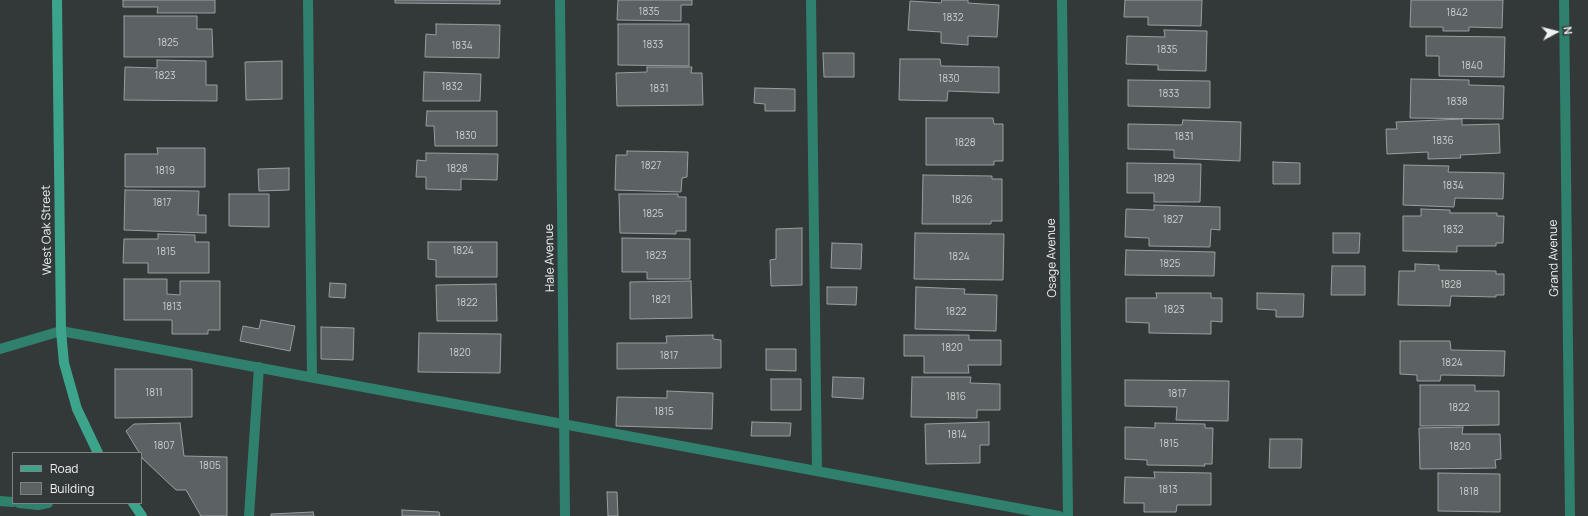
<!DOCTYPE html>
<style>
body{margin:0}
#map{position:relative;width:1588px;height:516px;overflow:hidden;background:#333939;font-family:Manrope,sans-serif}
canvas{display:block}
.legend{position:absolute;left:12px;top:452px;width:130px;height:52px;box-sizing:border-box;background:#333939;border:1px solid #7e8383;margin:0;padding:5px 7px;list-style:none;font-size:12px;color:#eff2f2}
.legend li{display:flex;align-items:center;gap:8px;height:20px}
.legend b{width:20px;border:1px solid #7e8383}
.north{position:absolute;left:1536px;top:12px;width:40px;height:40px;-webkit-text-stroke:3px #333939;paint-order:stroke;rotate:83deg;font-size:11px;font-weight:700;line-height:16px;text-align:center;color:#eff2f2}
.north::after{content:'';display:block;margin:auto;width:14px;height:18px;background:#eff2f2;clip-path:polygon(50% 0,100% 100%,50% 72%,0 100%)}
</style>
<div id="map">
<canvas width="1588" height="516"></canvas>
<ul class="legend">
<li><b style="height:5px;background:#3ca48b"></b>Road</li>
<li><b style="height:11px;background:#5c6264"></b>Building</li>
</ul>
<div class="north">N</div>
</div>
<script>
const ctx = document.querySelector('canvas').getContext('2d');
ctx.lineJoin = 'round';
function paint(path, color) { ctx.fillStyle = color; ctx.fill(path, 'evenodd'); }
const poly = rows => new Path2D(rows.map(r => 'M' + r).join(''));
function stroke(path, color, width, dash) { ctx.strokeStyle = color; ctx.lineWidth = width; ctx.lineCap = dash ? 'butt' : 'round'; ctx.setLineDash(dash || []); ctx.stroke(path); }
function label(font, color, halo, rows, align = 'center') {
  ctx.font = font + ' Manrope,sans-serif'; ctx.lineWidth = 3; ctx.setLineDash([]); ctx.textBaseline = 'middle'; ctx.strokeStyle = halo; ctx.fillStyle = color; for (const [text, x, y, turn = 0] of rows) {
    ctx.save(); ctx.translate(x, y); ctx.rotate((+turn || 0) * Math.PI / 180); ctx.textAlign = isNaN(turn) ? turn : align; if (halo) ctx.strokeText(text, 0, 0); ctx.fillText(text, 0, 0); ctx.restore();
  }
}
const building = poly([
 [123,0,215,0,215,13,157,13,158,7,123,7,123,0],
 [395,0,500,0,500,4,395,3,395,0],
 [618,0,692,0,692,5,681,5,681,21,617,20,618,0],
 [942,0,968,0,968,3,999,5,997,37,968,36,968,45,941,43,941,32,908,30,910,1,941,3,942,0],
 [1125,0,1202,0,1201,26,1148,25,1148,17,1124,17,1125,0],
 [1411,0,1503,0,1502,28,1469,27,1469,31,1443,31,1443,27,1410,27,1411,0],
 [124,16,197,16,197,29,212,29,213,57,124,57,124,16],
 [436,24,500,25,499,58,425,57,426,34,436,35,436,24],
 [618,24,689,24,689,66,618,65,618,24],
 [1164,30,1207,31,1206,71,1158,70,1158,65,1126,64,1127,36,1165,37,1164,30],
 [1426,36,1505,37,1504,77,1439,76,1439,56,1426,56,1426,36],
 [823,53,854,53,854,77,824,77,823,53],
 [900,59,940,59,941,66,999,67,999,93,948,91,947,101,899,100,900,59],
 [157,60,206,61,206,85,217,85,217,101,124,100,125,67,157,68,157,60],
 [282,61,282,99,246,100,245,62,282,61],
 [647,67,692,67,691,73,702,73,703,105,617,106,616,73,647,72,647,67],
 [424,72,481,74,480,101,423,101,424,72],
 [1411,79,1469,80,1469,85,1504,86,1503,119,1410,118,1411,79],
 [1128,80,1210,81,1210,108,1128,106,1128,80],
 [755,88,795,89,795,111,765,111,765,104,754,103,755,88],
 [427,111,497,111,497,146,435,146,434,126,426,126,427,111],
 [926,118,993,118,994,124,1003,124,1003,161,994,161,994,165,926,165,926,118],
 [1462,119,1462,125,1499,124,1500,153,1460,155,1461,158,1428,159,1428,152,1387,154,1386,129,1397,129,1396,122,1462,119],
 [1183,120,1241,122,1240,161,1174,158,1174,150,1128,149,1128,124,1182,125,1183,120],
 [157,148,205,148,205,187,125,187,125,154,158,154,157,148],
 [627,151,688,152,687,177,682,178,681,192,615,190,616,155,627,155,627,151],
 [426,153,498,154,497,180,461,179,461,190,426,189,426,177,416,177,417,160,426,161,426,153],
 [1273,162,1300,163,1300,184,1273,184,1273,162],
 [1127,163,1201,164,1200,202,1154,202,1154,193,1127,193,1127,163],
 [1404,165,1449,166,1448,172,1504,173,1503,199,1455,198,1454,207,1403,205,1404,165],
 [289,168,289,190,259,191,258,169,289,168],
 [923,175,992,176,992,179,1002,179,1002,221,991,221,991,224,922,224,923,175],
 [125,190,199,191,198,215,206,215,206,233,124,230,125,190],
 [229,194,269,194,269,227,229,226,229,194],
 [619,194,678,194,678,197,686,197,686,231,676,231,676,234,620,233,619,194],
 [1154,205,1220,207,1220,230,1211,229,1210,247,1149,246,1149,238,1125,237,1126,209,1154,210,1154,205],
 [1421,209,1450,210,1450,213,1497,213,1497,216,1504,216,1503,243,1496,243,1496,246,1457,246,1457,252,1403,251,1403,216,1421,216,1421,209],
 [802,228,802,285,771,286,770,260,776,259,776,229,802,228],
 [915,233,1004,234,1003,280,914,279,915,233],
 [1333,233,1360,233,1359,253,1333,253,1333,233],
 [158,234,195,235,195,242,209,242,209,273,148,273,148,263,123,263,124,239,158,239,158,234],
 [622,238,690,239,690,279,647,279,647,272,622,272,622,238],
 [428,242,497,242,497,277,436,277,436,260,428,259,428,242],
 [832,243,862,244,861,269,831,268,832,243],
 [1126,250,1215,252,1214,276,1125,275,1126,250],
 [1415,264,1439,265,1439,270,1496,271,1496,274,1504,274,1504,295,1496,295,1496,297,1451,296,1450,306,1398,305,1399,271,1415,271,1415,264],
 [1332,266,1365,266,1365,295,1331,295,1332,266],
 [124,279,167,279,167,294,180,295,180,281,220,281,220,330,208,330,208,334,172,334,172,320,124,320,124,279],
 [691,281,692,318,630,319,630,282,691,281],
 [330,283,346,284,345,298,329,297,330,283],
 [496,284,497,321,437,321,436,285,496,284],
 [827,287,857,287,856,305,827,304,827,287],
 [916,287,965,289,964,294,997,295,996,331,915,329,916,287],
 [1156,293,1211,293,1211,298,1222,298,1222,322,1211,321,1211,334,1149,333,1149,323,1126,322,1126,298,1157,298,1156,293],
 [1257,293,1304,294,1303,317,1276,317,1276,310,1257,309,1257,293],
 [261,320,295,326,290,351,240,341,243,326,259,329,261,320],
 [321,327,354,328,353,360,321,359,321,327],
 [419,333,501,334,500,373,418,372,419,333],
 [713,335,713,339,721,340,721,368,617,369,617,343,667,343,666,336,713,335],
 [904,335,969,335,969,340,1001,340,1001,365,968,365,969,373,924,373,924,356,904,356,904,335],
 [1400,341,1450,341,1451,350,1505,351,1504,376,1441,375,1440,381,1417,381,1417,375,1400,374,1400,341],
 [766,349,796,349,796,371,766,370,766,349],
 [115,369,192,369,192,417,115,418,115,369],
 [833,377,864,378,863,399,832,397,833,377],
 [912,377,971,377,970,383,1000,384,1000,410,977,410,977,418,911,417,912,377],
 [771,379,801,379,801,410,771,410,771,379],
 [1125,380,1229,381,1228,421,1176,420,1177,407,1125,406,1125,380],
 [1420,385,1475,385,1475,391,1499,391,1499,425,1420,426,1420,385],
 [667,391,713,393,712,429,616,426,617,397,667,398,667,391],
 [752,422,791,423,790,436,751,436,752,422],
 [989,422,989,445,980,445,980,463,926,464,925,424,989,422],
 [180,423,184,456,227,457,227,516,201,516,186,490,176,490,143,459,126,431,134,424,180,423],
 [1155,423,1205,424,1205,428,1213,428,1212,464,1204,464,1205,466,1147,465,1147,460,1125,459,1125,427,1155,428,1155,423],
 [1463,427,1462,434,1500,434,1501,459,1495,460,1496,468,1420,469,1419,428,1463,427],
 [1270,439,1302,439,1301,468,1269,468,1270,439],
 [1154,472,1211,473,1211,505,1177,505,1176,512,1144,512,1144,503,1124,503,1125,477,1155,478,1154,472],
 [1438,473,1500,474,1500,512,1438,511,1438,473],
 [607,492,617,492,618,516,608,516,607,492],
 [402,510,439,512,440,516,402,516,402,510],
 [313,512,314,516,271,516,271,514,313,512]
]);
const service = poly([
 [308,0,312,377],
 [811,0,817,471],
 [0,349,61,331,1059,516],
 [0,501,13,502],
 [19,503,38,505,48,503],
 [249,516,259,367]
]);
const minor = poly([
 [560,0,565,516],
 [1062,0,1068,516],
 [1564,0,1570,516]
]);
const secondary = poly([
 [57,0,61,331,64,363,77,409,98,453],
 [133,503,142,516]
]);
const numberNames = [
 ["1835",649,12],
 ["1842",1457,13],
 ["1832",953,18],
 ["1825",168,43],
 ["1833",653,45],
 ["1834",462,46],
 ["1835",1167,50],
 ["1840",1472,66],
 ["1823",165,76],
 ["1830",949,79],
 ["1832",452,87],
 ["1831",659,89],
 ["1833",1169,94],
 ["1838",1457,102],
 ["1830",466,136],
 ["1831",1184,137],
 ["1836",1443,141],
 ["1828",965,143],
 ["1827",651,166],
 ["1828",457,169],
 ["1819",165,171],
 ["1829",1164,179],
 ["1834",1453,186],
 ["1826",962,200],
 ["1817",162,203],
 ["1825",653,214],
 ["1827",1173,220],
 ["1832",1453,230],
 ["1824",463,251],
 ["1815",166,252],
 ["1823",656,256],
 ["1824",959,257],
 ["1825",1170,264],
 ["1828",1451,285],
 ["1821",661,300],
 ["1822",467,303],
 ["1813",172,307],
 ["1823",1174,310],
 ["1822",956,312],
 ["1820",952,348],
 ["1820",460,353],
 ["1817",669,356],
 ["1824",1452,363],
 ["1811",154,393],
 ["1817",1177,394],
 ["1816",956,397],
 ["1822",1459,408],
 ["1815",664,412],
 ["1814",957,435],
 ["1815",1169,444],
 ["1807",164,446],
 ["1820",1460,447],
 ["1805",210,466],
 ["1813",1168,490],
 ["1818",1469,492]
];
const streetNames = [
 ["West Oak Street",47,230,-91],
 ["Hale Avenue",550,258,-91],
 ["Osage Avenue",1052,258,-91],
 ["Grand Avenue",1554,258,-91]
];
paint(building, '#5c6264');
stroke(building, '#989ea1', 1);
stroke(service, '#2f806d', 10);
stroke(minor, '#2f806d', 10);
stroke(secondary, '#3ca48b', 10);
label('10px', '#cacece', null, numberNames);
label('12px', '#eff2f2', '#333939', streetNames);
</script>
